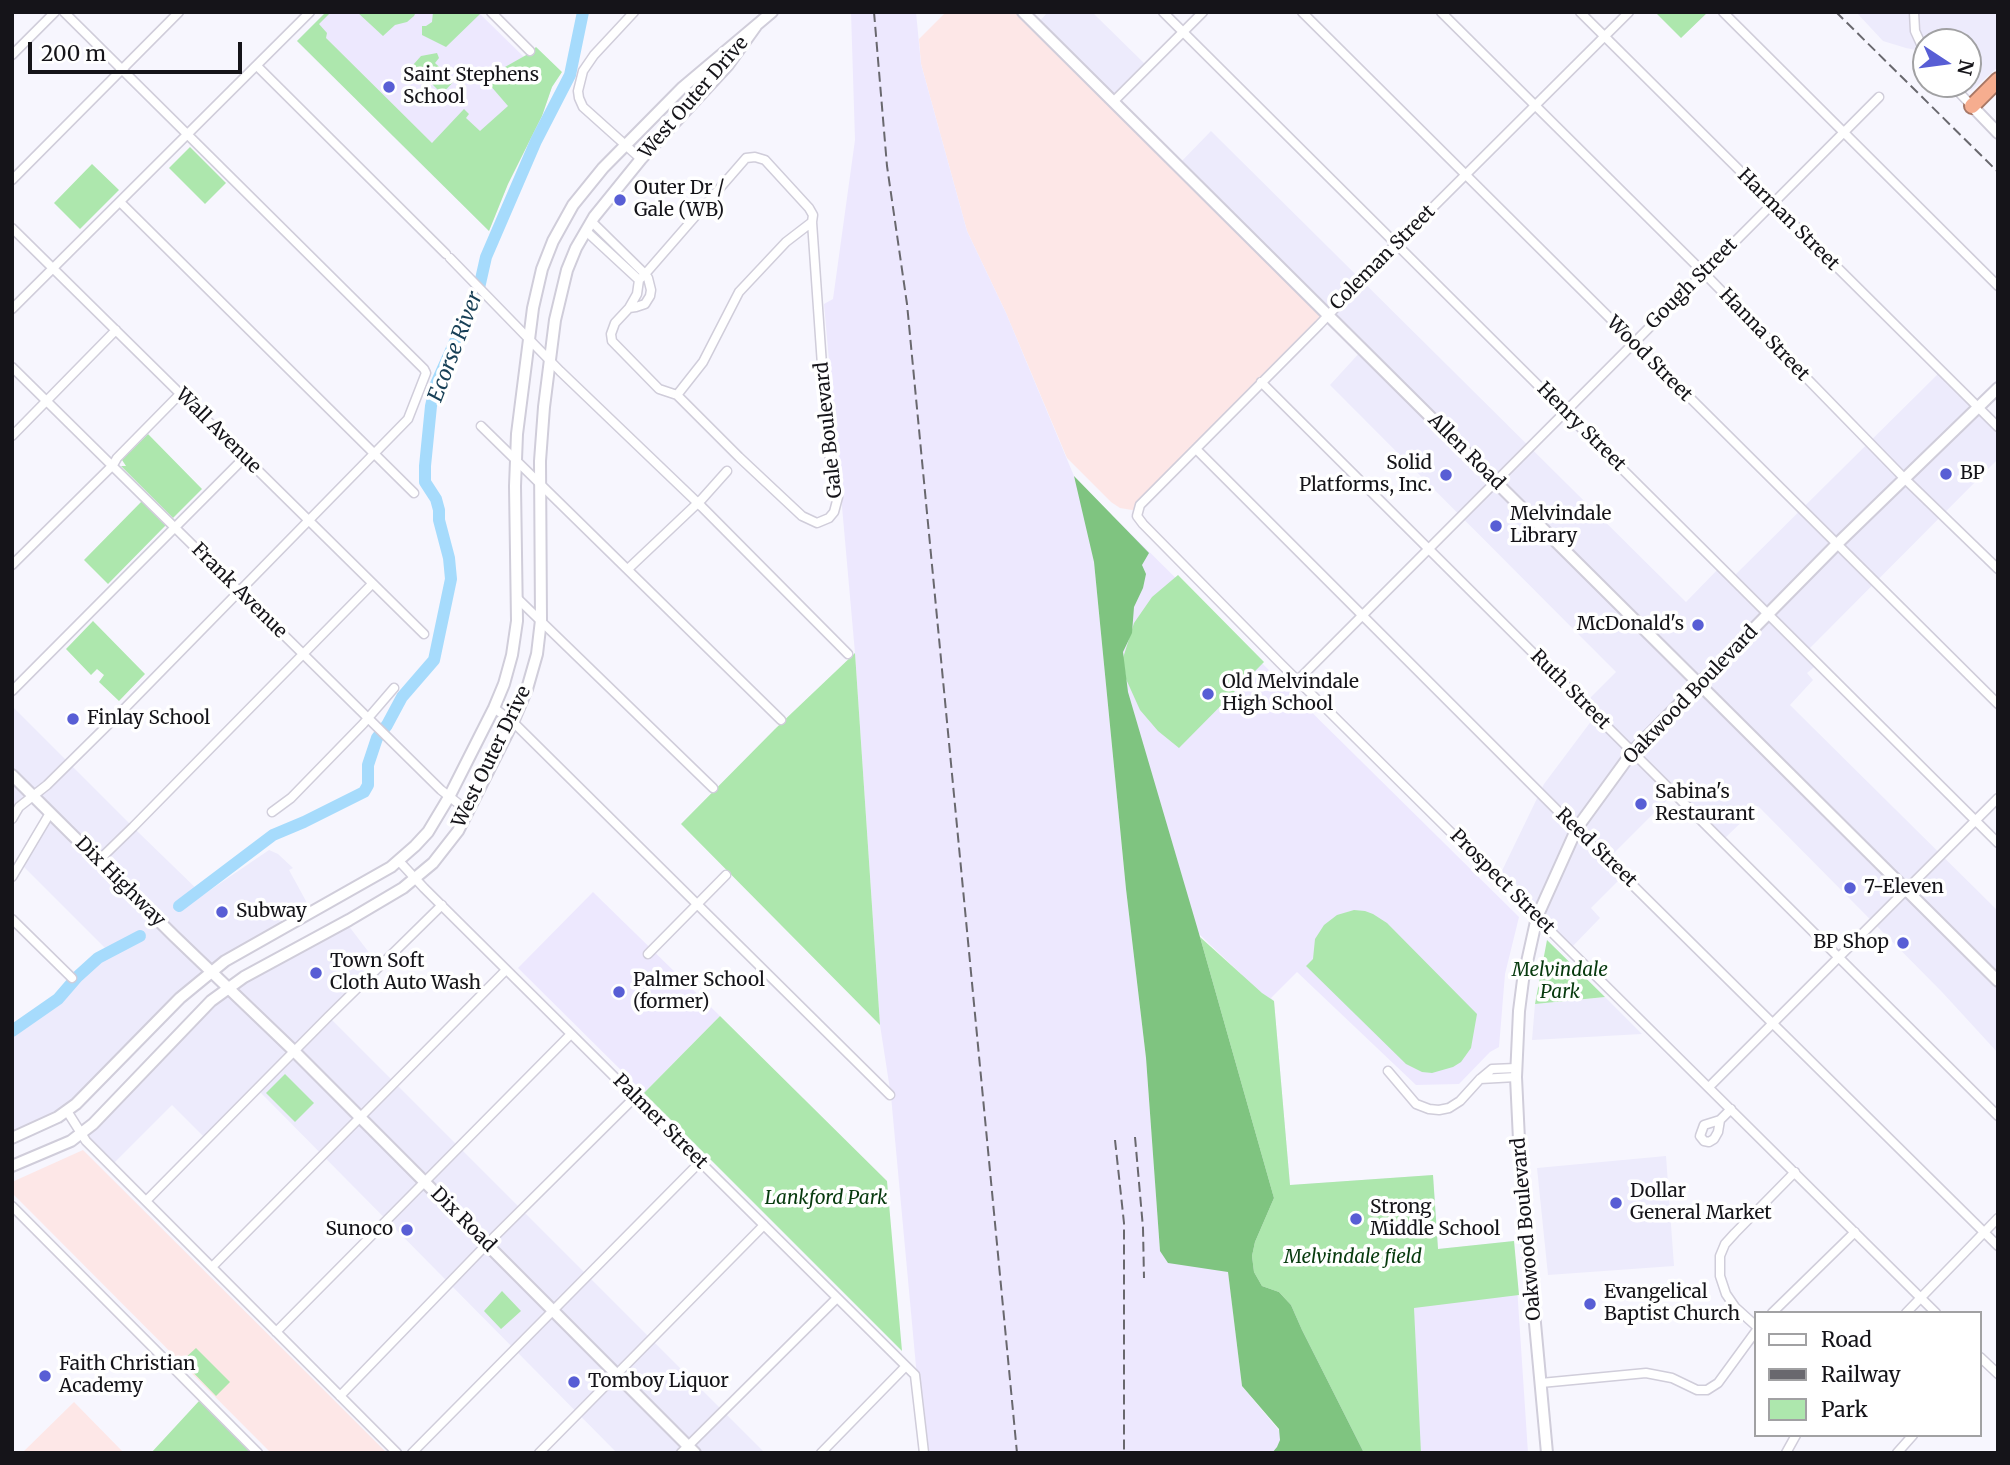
<!DOCTYPE html>
<style>
body{margin:0}
#map{position:relative;width:2010px;height:1465px;overflow:hidden;background:#f7f6fe;font-family:Merriweather,serif}
canvas{display:block}
.frame{position:absolute;inset:0;border:14px solid #151419;pointer-events:none}
.legend{position:absolute;left:1754px;top:1311px;width:228px;height:126px;box-sizing:border-box;background:#fff;border:2px solid #a1a1a3;margin:0;padding:9px 12px;list-style:none;font-size:21px;color:#151419}
.legend li{display:flex;align-items:center;gap:14px;height:35px}
.legend b{width:35px;border:2px solid #a1a1a3}
.north{position:absolute;left:1912px;top:28px;width:70px;height:70px;box-sizing:border-box;background:#fff;border:2px solid #a1a1a3;border-radius:50%;rotate:103deg;font-size:19px;font-weight:700;line-height:28px;text-align:center;color:#151419}
.north::after{content:'';display:block;margin:auto;width:24px;height:32px;background:#585ed5;clip-path:polygon(50% 0,100% 100%,50% 72%,0 100%)}
.scale{position:absolute;left:28px;top:42px;width:214px;height:32px;box-sizing:border-box;border:4px solid #151419;border-top:0;padding-left:9px;font-size:21px;line-height:24px;white-space:nowrap;color:#151419;-webkit-text-stroke:5px #fff;paint-order:stroke}
</style>
<div id="map">
<canvas width="2010" height="1465"></canvas>
<div class="frame"></div>
<ul class="legend">
<li><b style="height:9px;background:#fff"></b>Road</li>
<li><b style="height:9px;background:#69686e"></b>Railway</li>
<li><b style="height:19px;background:#ade7ad"></b>Park</li>
</ul>
<div class="north">N</div>
<div class="scale">200 m</div>
</div>
<script>
const ctx = document.querySelector('canvas').getContext('2d');
ctx.lineJoin = 'round';
function paint(path, color) { ctx.fillStyle = color; ctx.fill(path, 'evenodd'); }
const poly = rows => new Path2D(rows.map(r => 'M' + r).join(''));
function stroke(path, color, width, dash) { ctx.strokeStyle = color; ctx.lineWidth = width; ctx.lineCap = dash ? 'butt' : 'round'; ctx.setLineDash(dash || []); ctx.stroke(path); }
function label(font, color, halo, rows, align = 'center') {
  ctx.font = font + ' Merriweather,serif'; ctx.lineWidth = 7; ctx.setLineDash([]); ctx.textBaseline = 'middle'; ctx.strokeStyle = halo; ctx.fillStyle = color; for (const [text, x, y, turn = 0] of rows) {
    ctx.save(); ctx.translate(x, y); ctx.rotate((+turn || 0) * Math.PI / 180); ctx.textAlign = isNaN(turn) ? turn : align; if (halo) ctx.strokeText(text, 0, 0); ctx.fillText(text, 0, 0); ctx.restore();
  }
}
const commercial = poly([
 [1048,12,1092,12,1148,67,1113,102,1036,25],
 [1856,12,1998,12,1998,67,1971,91,1959,84,1968,84,1968,42,1926,42,1926,52,1906,48,1883,41],
 [1211,131,1686,602,1721,566,1733,577,1940,372,1998,427,1998,459,1807,651,1819,663,1807,673,1813,680,1790,705,1998,911,1998,1053,1942,992,1758,806,1723,840,1674,793,1608,859,1624,875,1591,908,1600,918,1570,949,1498,879,1544,784,1595,716,1584,704,1616,672,1330,385,1362,350,1177,166],
 [12,706,138,832,203,895,269,850,278,854,293,868,289,870,312,912,225,961,76,1104,12,1138,12,1031,58,999,77,977,98,958,109,952,20,863,50,813,34,797,12,819],
 [345,921,380,967,329,1017,765,1453,695,1453,689,1446,681,1453,617,1453,257,1089,207,1140,172,1105,111,1166,81,1134,211,1001],
 [1605,997,1642,1034,1532,1040,1535,1004],
 [1666,1156,1674,1266,1548,1275,1537,1168]
]);
const industrial = poly([
 [946,12,1023,12,1327,315,1138,511,1120,508,1111,502,1067,458,1006,313,967,231,921,64,919,39],
 [83,1150,313,1379,387,1453,271,1453,12,1193,12,1182],
 [74,1402,124,1453,22,1453]
]);
const built = poly([
 [326,12,478,12,524,57,552,87,542,116,508,184,489,231,297,41],
 [851,12,916,12,921,64,967,231,1006,313,1074,476,1086,519,1094,562,1126,889,1146,1058,1160,1251,1228,1271,1242,1386,1286,1439,1279,1453,924,1453,891,1096,880,1025,855,653,824,304,833,299,855,140],
 [1117,520,1519,917,1505,974,1499,1047,1490,1052,1459,1084,1416,1085,1297,972,1271,998,1274,1001,1290,1185,1433,1175,1438,1249,1514,1241,1528,1453,1347,1453,1300,1386,1242,975,1130,868],
 [593,892,720,1016,644,1093,518,968]
]);
const green = poly([
 [326,12,331,12,319,24,327,33,326,38,432,143,464,109,469,114,466,118,480,131,508,106,489,84,505,67,528,54,536,47,562,72,552,87,542,116,508,184,489,231,297,41],
 [357,12,416,12,414,16,407,22,395,25,383,36],
 [433,12,478,12,480,14,446,47,422,35,422,26,426,26,432,22],
 [1655,12,1708,12,1681,38],
 [437,53,439,58,435,63,454,81,442,94,413,65,421,56],
 [190,147,226,183,205,204,169,168],
 [92,164,119,190,80,229,54,203],
 [148,434,202,489,173,518,121,466,126,466,122,460],
 [142,501,166,525,108,584,84,560],
 [1178,575,1264,662,1179,748,1158,731,1140,710,1126,679,1123,658,1134,623,1152,597],
 [93,621,145,674,119,701,99,682,104,675,97,669,91,675,66,649],
 [855,653,880,1025,681,824,775,729],
 [1354,910,1365,911,1373,914,1387,923,1477,1014,1471,1048,1461,1062,1453,1067,1432,1073,1422,1072,1406,1064,1306,966,1313,959,1315,939,1324,925,1337,915],
 [1200,937,1262,993,1274,1001,1290,1185,1433,1175,1438,1249,1514,1241,1519,1295,1414,1308,1421,1453,1364,1453,1302,1330,1291,1305,1279,1292,1262,1286,1254,1272,1252,1256,1255,1242,1274,1198],
 [1547,940,1605,997,1535,1004],
 [720,1016,887,1181,902,1351,644,1093],
 [285,1074,314,1103,295,1122,266,1093],
 [502,1291,521,1311,501,1329,484,1311],
 [196,1348,230,1382,216,1396,182,1361],
 [199,1401,251,1453,151,1453]
]);
const forest = poly([
 [1074,476,1149,553,1142,565,1146,574,1143,588,1134,607,1132,633,1123,652,1128,692,1200,937,1274,1198,1255,1242,1252,1256,1254,1272,1262,1286,1279,1292,1291,1305,1302,1330,1364,1453,1272,1453,1277,1447,1280,1440,1279,1429,1242,1386,1228,1272,1168,1263,1160,1251,1146,1058,1126,889,1094,562]
]);
const river = poly([
 [179,906,273,835,304,822,364,792,368,785,368,765,377,738,387,725,402,697,434,660,451,579,449,558,439,520,439,510,436,499,425,482,425,466,431,406,436,384,479,288,486,257,536,141,570,75,583,12],
 [12,1031,58,999,77,977,98,958,140,936]
]);
const street = poly([
 [491,12,530,51],
 [634,12,594,55,583,71,578,91,579,98,583,107,641,159],
 [1163,12,1998,843],
 [1302,12,1998,704],
 [1441,12,1704,273,1905,479,1998,569],
 [1580,12,1998,427],
 [1629,12,1390,250,1319,325,1140,505,1137,516,1143,524,1280,663,1936,1313],
 [1723,12,1998,286],
 [1914,12,1915,31,1926,55],
 [12,55,55,12],
 [257,66,446,254],
 [1951,84,1972,106],
 [1113,102,1203,12],
 [12,180,179,12],
 [120,202,414,493],
 [591,221,645,274,648,278,651,290,650,296,645,304,636,307,629,308,637,294,639,280,646,273,746,158,755,157,765,160,809,208,813,215,812,222,828,451,835,475,838,497,834,512,829,518,817,523,802,516,739,457,677,395,659,389,612,341,611,334,615,323,629,308],
 [12,228,424,634],
 [586,231,639,280],
 [450,258,560,371,702,507,848,654],
 [12,309,310,12],
 [12,367,441,790,469,812],
 [1261,382,1998,1116],
 [677,395,703,362,739,292,786,242,812,222],
 [481,426,781,720],
 [12,436,116,330],
 [1196,449,1588,841,1998,1246],
 [12,565,113,465,117,458,180,394],
 [628,569,702,499,727,471],
 [517,598,713,788],
 [1298,680,1879,97],
 [12,691,244,458],
 [494,708,513,722,890,1095],
 [272,812,291,798,363,724,394,688],
 [12,819,19,807,47,785,125,708,408,419,426,373,424,369,64,12],
 [98,861,133,827,372,584],
 [399,861,424,888,915,1375,924,1453],
 [12,877,50,813],
 [12,919,72,978],
 [648,954,726,875],
 [1388,1071,1416,1104,1429,1109,1439,1110,1449,1108,1460,1101,1480,1079,1492,1069,1516,1068],
 [1480,1079,1516,1077],
 [1709,1087,1998,798],
 [67,1111,86,1141,397,1453],
 [1720,1120,1718,1132,1714,1139,1709,1142,1704,1141,1700,1136,1704,1125,1720,1120,1731,1109],
 [146,1201,328,1017,442,905],
 [12,1206,258,1453],
 [212,1267,506,970],
 [1772,1313,1855,1232],
 [1906,1313,1998,1218],
 [1756,1326,1735,1307,1726,1294,1720,1276,1720,1256,1725,1244,1735,1233,1795,1172],
 [276,1332,571,1034],
 [1980,1357,1998,1374],
 [1541,1383,1646,1373,1672,1378,1697,1390,1707,1390,1718,1383,1756,1331],
 [340,1396,487,1244,635,1097],
 [412,1453,700,1162],
 [539,1453,764,1225],
 [681,1453,837,1298],
 [821,1453,906,1366],
 [1786,1453,1796,1435],
 [1897,1453,1913,1435]
]);
const secondary = poly([
 [1023,12,1998,981],
 [1972,106,1998,133],
 [12,775,174,936,294,1051,695,1453],
 [12,1138,58,1117,76,1104,180,998,225,961,391,867,415,846,428,832,449,797,494,708,504,684,512,655,517,621,515,486,517,434,533,308,542,269,553,241,573,205,603,168,683,87,772,12],
 [12,1166,71,1141,93,1124,211,1001,244,977,349,920,403,888,433,863,458,831,513,722,527,689,537,654,541,620,540,461,544,407,555,320,567,270,576,248,594,217,641,159,728,65,756,26],
 [1547,1453,1520,1161,1516,1077,1519,1011,1523,980,1537,917,1577,828,1633,751,1836,545,1998,388]
]);
const highway = poly([
 [1972,106,1998,80]
]);
const rail = poly([
 [874,12,887,166,907,304,1017,1453],
 [1836,12,1998,172],
 [1135,1137,1143,1228,1144,1278],
 [1115,1140,1124,1223,1124,1453]
]);
const markers = [
 [389,87,7,"#585ed5"],
 [620,200,7,"#585ed5"],
 [1946,474,7,"#585ed5"],
 [1446,475,7,"#585ed5"],
 [1496,526,7,"#585ed5"],
 [1698,625,7,"#585ed5"],
 [1208,694,7,"#585ed5"],
 [73,719,7,"#585ed5"],
 [1641,804,7,"#585ed5"],
 [1850,888,7,"#585ed5"],
 [222,912,7,"#585ed5"],
 [1903,943,7,"#585ed5"],
 [316,973,7,"#585ed5"],
 [619,992,7,"#585ed5"],
 [1616,1203,7,"#585ed5"],
 [1356,1219,7,"#585ed5"],
 [407,1230,7,"#585ed5"],
 [1590,1304,7,"#585ed5"],
 [45,1376,7,"#585ed5"],
 [574,1382,7,"#585ed5"]
];
const poiNames = [
 ["Saint Stephens",403,76],
 ["School",403,98],
 ["Outer Dr /",634,189],
 ["Gale (WB)",634,211],
 ["Solid",1432,464,"right"],
 ["Platforms, Inc.",1432,486,"right"],
 ["BP",1960,474],
 ["Melvindale",1510,515],
 ["Library",1510,537],
 ["McDonald's",1684,625,"right"],
 ["Old Melvindale",1222,683],
 ["High School",1222,705],
 ["Finlay School",87,719],
 ["Sabina's",1655,793],
 ["Restaurant",1655,815],
 ["7-Eleven",1864,888],
 ["Subway",236,912],
 ["BP Shop",1889,943,"right"],
 ["Town Soft",330,962],
 ["Cloth Auto Wash",330,984],
 ["Palmer School",633,981],
 ["(former)",633,1003],
 ["Dollar",1630,1192],
 ["General Market",1630,1214],
 ["Strong",1370,1208],
 ["Middle School",1370,1230],
 ["Sunoco",393,1230,"right"],
 ["Evangelical",1604,1293],
 ["Baptist Church",1604,1315],
 ["Faith Christian",59,1365],
 ["Academy",59,1387],
 ["Tomboy Liquor",588,1382]
];
const streetNames = [
 ["West Outer Drive",694,98,-49],
 ["Harman Street",1788,220,45],
 ["Coleman Street",1383,258,-45],
 ["Gough Street",1692,284,-45],
 ["Hanna Street",1764,335,46],
 ["Wood Street",1649,359,45],
 ["Henry Street",1581,427,45],
 ["Gale Boulevard",829,430,-96],
 ["Wall Avenue",218,431,45],
 ["Allen Road",1466,452,45],
 ["Frank Avenue",239,591,45],
 ["Ruth Street",1570,690,45],
 ["Oakwood Boulevard",1691,695,-46],
 ["West Outer Drive",492,757,-64],
 ["Reed Street",1596,848,44],
 ["Dix Highway",120,882,45],
 ["Prospect Street",1502,882,45],
 ["Palmer Street",660,1122,45],
 ["Dix Road",463,1220,45],
 ["Oakwood Boulevard",1527,1229,-95]
];
const parkNames = [
 ["Melvindale",1560,971],
 ["Park",1560,993],
 ["Lankford Park",826,1199],
 ["Melvindale field",1353,1258]
];
const waterNames = [
 ["Ecorse River",456,347,-69]
];
paint(commercial, '#edebfc');
paint(industrial, '#fde7e7');
paint(built, '#ede8fe');
paint(green, '#ade7ad');
paint(forest, '#7fc480');
stroke(river, '#a6dbfc', 12);
stroke(street, '#d0cdda', 11);
stroke(secondary, '#d0cdda', 14);
stroke(highway, '#a77766', 18);
stroke(street, '#fff', 8);
stroke(secondary, '#fff', 10);
stroke(highway, '#f6ad8f', 14);
stroke(rail, '#69686e', 2, [10, 5]);
for (const [x, y, r, color] of markers) { const dot = new Path2D(); dot.arc(x, y, r, 0, 2 * Math.PI); ctx.fillStyle = color; ctx.fill(dot); stroke(dot, '#fff', 2.5); }
label('19px', '#151419', '#fff', poiNames, 'left');
label('19px', '#151419', '#fff', streetNames);
label('italic 19px', '#073a0e', '#fff', parkNames);
label('italic 21px', '#173f56', '#fff', waterNames);
</script>
